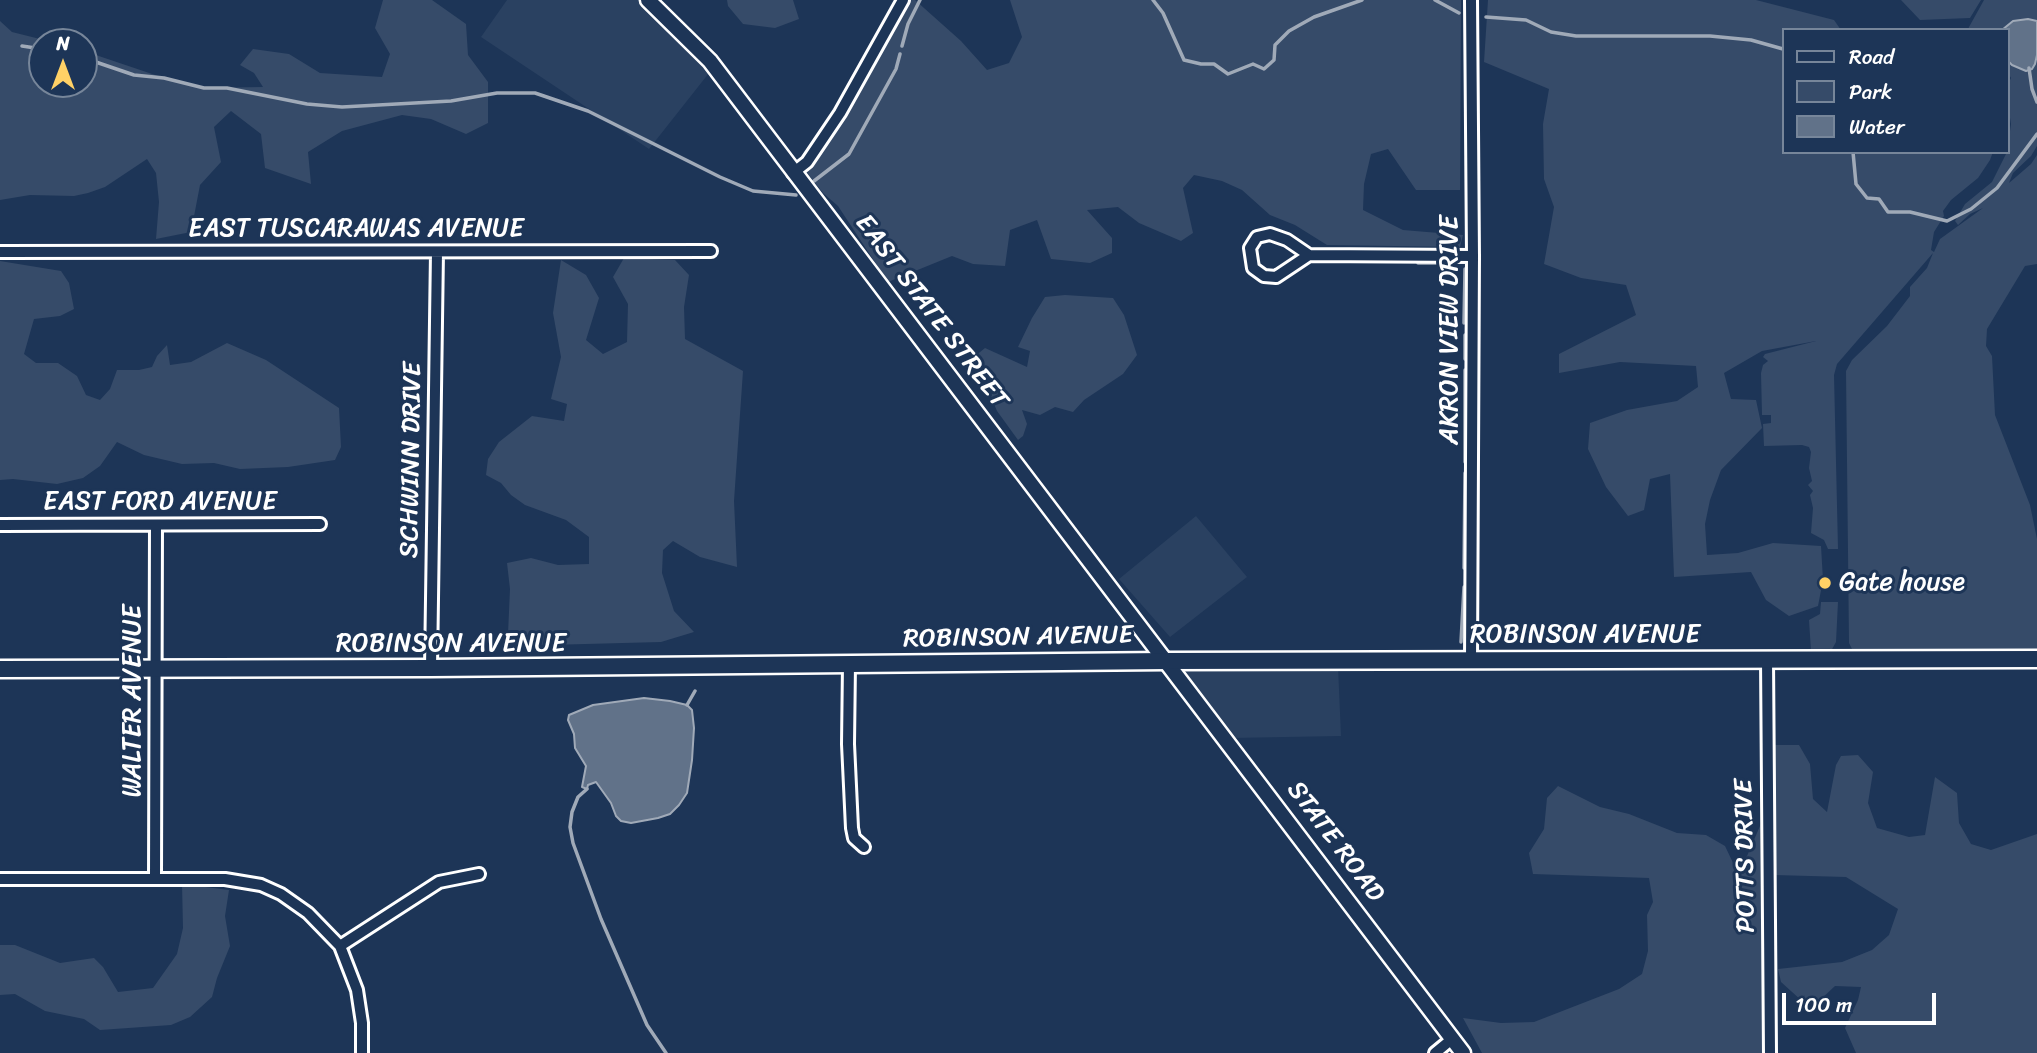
<!DOCTYPE html>
<style>
body{margin:0}
#map{position:relative;width:2037px;height:1053px;overflow:hidden;background:#1d3557;font-family:Sriracha,sans-serif}
canvas{display:block}
.legend{position:absolute;left:1782px;top:28px;width:228px;height:126px;box-sizing:border-box;background:#1d3557;border:2px solid #77869a;margin:0;padding:9px 12px;list-style:none;font-size:21px;color:#fff}
.legend li{display:flex;align-items:center;gap:14px;height:35px}
.legend b{width:35px;border:2px solid #77869a}
.north{position:absolute;left:28px;top:28px;width:70px;height:70px;box-sizing:border-box;background:#1d3557;border:2px solid #77869a;border-radius:50%;rotate:0deg;font-size:19px;font-weight:700;line-height:28px;text-align:center;color:#fff}
.north::after{content:'';display:block;margin:auto;width:24px;height:32px;background:#ffd166;clip-path:polygon(50% 0,100% 100%,50% 72%,0 100%)}
.scale{position:absolute;left:1782px;top:993px;width:154px;height:32px;box-sizing:border-box;border:4px solid #fff;border-top:0;padding-left:9px;font-size:21px;line-height:24px;white-space:nowrap;color:#fff;-webkit-text-stroke:5px #1d3557;paint-order:stroke}
</style>
<div id="map">
<canvas width="2037" height="1053"></canvas>
<ul class="legend">
<li><b style="height:9px;background:#1d3557"></b>Road</li>
<li><b style="height:19px;background:#364b69"></b>Park</li>
<li><b style="height:19px;background:#617289"></b>Water</li>
</ul>
<div class="north">N</div>
<div class="scale">100 m</div>
</div>
<script>
const ctx = document.querySelector('canvas').getContext('2d');
ctx.lineJoin = 'round';
function paint(path, color) { ctx.fillStyle = color; ctx.fill(path, 'evenodd'); }
const poly = rows => new Path2D(rows.map(r => 'M' + r).join(''));
function stroke(path, color, width, dash) { ctx.strokeStyle = color; ctx.lineWidth = width; ctx.lineCap = dash ? 'butt' : 'round'; ctx.setLineDash(dash || []); ctx.stroke(path); }
function label(font, color, halo, rows, align = 'center') {
  ctx.font = font + ' Sriracha,sans-serif'; ctx.lineWidth = 6; ctx.setLineDash([]); ctx.textBaseline = 'middle'; ctx.strokeStyle = halo; ctx.fillStyle = color; for (const [text, x, y, turn = 0] of rows) {
    ctx.save(); ctx.translate(x, y); ctx.rotate((+turn || 0) * Math.PI / 180); ctx.textAlign = isNaN(turn) ? turn : align; if (halo) ctx.strokeText(text, 0, 0); ctx.fillText(text, 0, 0); ctx.restore();
  }
}
const built = poly([
 [507,0,639,0,709,73,649,149,481,37],
 [1196,516,1247,577,1170,637,1119,579],
 [1173,666,1338,666,1341,736,1231,738]
]);
const green = poly([
 [383,0,432,0,466,24,468,55,488,82,488,123,466,134,431,119,402,115,342,131,308,152,311,184,265,168,261,134,231,111,214,127,221,162,200,185,191,232,156,239,159,202,156,173,147,159,105,187,88,193,74,196,30,195,0,200,0,21,12,32,52,42,42,42,42,84,84,84,84,51,164,78,204,88,263,87,254,73,240,65,253,49,289,54,320,73,382,77,390,54,375,28],
 [727,0,793,0,799,19,775,28,743,24,728,6],
 [903,0,915,0,961,41,987,70,1009,63,1022,37,1010,0,1461,0,1460,190,1416,190,1388,149,1371,154,1364,184,1363,210,1403,230,1463,235,1460,247,1327,245,1295,225,1270,215,1242,190,1222,181,1194,175,1183,188,1193,233,1181,241,1139,223,1118,207,1087,210,1112,238,1112,253,1090,263,1051,259,1037,220,1010,230,1005,266,973,264,952,256,888,282,838,206,823,193,802,166],
 [1488,0,1756,0,1834,20,1841,30,1783,30,1783,152,1993,152,1990,160,1978,178,1951,200,1943,211,1944,216,1934,232,1931,250,1934,252,1940,239,1983,208,1970,214,1958,225,1955,221,1965,204,1992,182,2007,152,2011,124,2007,99,2007,80,2009,82,2011,78,2007,71,2007,30,1968,30,1969,27,1984,0,2037,0,2037,146,2031,156,2013,173,2009,183,2031,164,2037,155,2037,264,2025,266,1987,329,1986,346,1992,356,1995,415,2030,505,2037,539,2037,659,1928,659,1927,649,1852,649,1849,643,1846,371,1852,360,1887,326,1910,296,1910,287,1927,268,1933,253,1837,364,1834,375,1838,549,1828,549,1824,540,1811,533,1813,508,1810,495,1813,491,1808,485,1812,481,1809,468,1811,452,1809,447,1802,445,1764,446,1763,424,1771,423,1771,415,1762,415,1761,373,1763,365,1768,361,1763,357,1765,354,1816,341,1762,351,1724,373,1731,399,1756,400,1762,428,1721,470,1710,500,1705,524,1707,555,1738,553,1773,543,1821,546,1823,580,1818,606,1789,616,1766,600,1751,572,1674,577,1670,474,1650,479,1644,510,1628,516,1606,487,1588,449,1590,423,1627,410,1677,401,1698,387,1696,366,1620,362,1559,373,1559,354,1636,315,1626,285,1581,278,1544,264,1554,207,1544,179,1543,124,1549,89,1484,62],
 [1901,0,1981,0,1970,18,1920,20],
 [624,258,675,260,689,275,684,307,685,339,743,371,734,501,737,567,700,557,673,541,663,550,662,573,674,611,694,632,661,642,510,646,508,634,510,589,507,563,531,558,558,565,589,564,589,537,566,520,525,505,511,495,501,483,486,475,488,459,499,442,532,416,564,421,567,404,551,399,561,357,553,313,561,260,586,275,599,298,586,340,603,354,627,342,628,304,613,277],
 [0,261,61,271,69,283,74,309,60,316,34,319,24,354,36,363,58,363,77,376,86,395,100,400,110,389,117,370,139,370,152,367,157,356,167,345,170,365,191,362,227,343,266,360,339,408,341,447,335,460,288,467,240,469,214,463,182,464,144,455,117,442,100,466,83,478,57,484,13,479,0,480],
 [1065,295,1113,298,1124,315,1137,355,1123,374,1084,400,1073,412,1055,407,1040,415,1022,410,1027,424,1023,436,1018,440,997,411,974,357,985,348,1027,367,1030,351,1018,347,1032,318,1045,297],
 [1821,602,1838,602,1836,642,1831,651,1811,651,1809,620,1820,614],
 [1773,745,1799,745,1810,764,1813,799,1827,812,1836,765,1841,756,1858,755,1873,772,1868,803,1877,828,1909,837,1925,835,1935,777,1957,793,1959,823,1971,844,1991,850,2037,834,2037,1053,1856,1053,1845,1028,1858,1000,1861,987,1835,986,1819,1001,1802,1001,1781,982,1778,969,1842,962,1872,950,1889,935,1898,909,1846,877,1774,875],
 [1558,786,1600,807,1629,814,1677,833,1706,835,1725,846,1735,867,1747,856,1763,819,1765,1053,1482,1053,1463,1018,1501,1023,1534,1022,1619,989,1642,974,1648,951,1647,915,1653,902,1649,878,1533,874,1529,853,1544,829,1547,798],
 [182,884,229,890,225,916,230,946,217,978,212,997,190,1017,171,1025,100,1030,84,1019,45,1011,15,994,0,995,0,945,15,945,60,963,94,958,103,967,118,992,153,988,177,954,183,928]
]);
const water = poly([
 [2028,19,2037,21,2037,55,2035,64,2032,69,2026,71,2012,65,2007,60,2007,30,2002,30,2013,21,2028,19],
 [644,698,670,701,687,705,692,710,694,728,692,760,687,793,679,805,670,814,658,818,631,823,621,821,616,816,611,803,596,782,588,785,587,789,582,787,586,766,575,748,574,734,568,720,569,715,593,705,644,698]
]);
const stream = poly([
 [1153,0,1163,13,1184,60,1201,64,1214,64,1228,74,1253,64,1264,69,1274,60,1275,45,1289,31,1314,17,1362,0],
 [1435,0,1459,13],
 [1486,17,1526,20,1551,32,1576,36,1710,36,1751,40,1783,49],
 [22,46,42,49],
 [902,46,908,24,920,0],
 [84,58,134,75,164,78,204,88,227,88,307,104,342,107,451,101,497,93,535,93,588,111,720,177,753,191,796,195],
 [2029,68,2032,89,2037,102],
 [1853,152,1856,184,1867,198,1879,199,1888,212,1910,212,1947,221,1971,209,1997,188,2037,134],
 [814,181,849,154,896,69,900,54],
 [1418,263,1438,263],
 [1464,323,1465,269],
 [1465,335,1465,359],
 [1465,462,1465,370],
 [1464,568,1465,473],
 [1461,642,1464,587],
 [687,705,695,691],
 [587,789,578,797,572,812,570,827,573,843,601,919,647,1025,666,1053]
]);
const minor = poly([
 [1471,0,1473,256,1471,660],
 [793,173,807,162,840,113,903,0],
 [0,252,711,251],
 [1309,255,1287,240,1270,234,1257,237,1250,248,1253,268,1264,276,1276,277,1309,255,1473,256],
 [0,525,320,524],
 [1767,659,1770,1053],
 [849,664,848,744,852,828,854,838,864,847],
 [431,668,437,252],
 [155,877,156,526],
 [0,879,225,879,261,885,281,894,308,913,340,946,357,990,362,1023,362,1053],
 [340,946,439,882,479,874],
 [1435,1053,1452,1039]
]);
const tertiary = poly([
 [648,0,710,61,1463,1053]
]);
const secondary = poly([
 [0,669,431,668,1167,661,2037,659]
]);
const markers = [
 [1825,583,7,"#ffd166"]
];
const streetNames = [
 ["EAST TUSCARAWAS AVENUE",356,229],
 ["EAST STATE STREET",931,312,53],
 ["AKRON VIEW DRIVE",1450,330,-90],
 ["SCHWINN DRIVE",412,460,-89],
 ["EAST FORD AVENUE",160,502],
 ["ROBINSON AVENUE",1585,635],
 ["ROBINSON AVENUE",1018,638,-1],
 ["ROBINSON AVENUE",451,644],
 ["WALTER AVENUE",133,701,-90],
 ["STATE ROAD",1335,842,53],
 ["POTTS DRIVE",1746,856,-91]
];
const poiNames = [
 ["Gate house",1839,583]
];
paint(built, '#2a4161');
paint(green, '#364b69');
paint(water, '#617289');
stroke(water, '#a0aab8', 2);
stroke(stream, '#a0aab8', 3.5);
stroke(minor, '#fff', 16);
stroke(tertiary, '#fff', 19);
stroke(secondary, '#fff', 21);
stroke(minor, '#1d3557', 10);
stroke(tertiary, '#1d3557', 14);
stroke(secondary, '#1d3557', 16);
for (const [x, y, r, color] of markers) { const dot = new Path2D(); dot.arc(x, y, r, 0, 2 * Math.PI); ctx.fillStyle = color; ctx.fill(dot); stroke(dot, '#1d3557', 2.5); }
label('26px', '#fff', '#1d3557', streetNames);
label('26px', '#fff', '#1d3557', poiNames, 'left');
</script>
